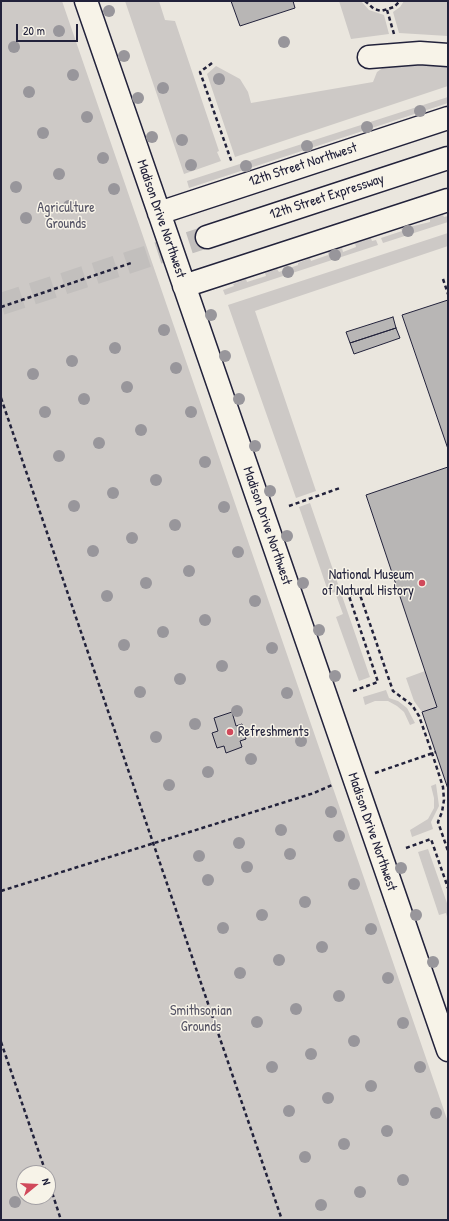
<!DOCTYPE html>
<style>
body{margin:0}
#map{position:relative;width:449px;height:1221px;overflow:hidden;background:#eae6de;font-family:"Patrick Hand",sans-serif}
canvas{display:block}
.frame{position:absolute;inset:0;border:2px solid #22223b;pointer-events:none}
.north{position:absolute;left:16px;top:1165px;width:40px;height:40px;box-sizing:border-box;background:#f7f3e8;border:1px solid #a29fa3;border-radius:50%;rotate:72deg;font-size:11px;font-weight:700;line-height:16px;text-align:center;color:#22223b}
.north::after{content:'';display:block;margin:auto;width:14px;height:18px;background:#d1495b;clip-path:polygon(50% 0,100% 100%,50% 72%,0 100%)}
.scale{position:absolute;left:16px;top:24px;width:62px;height:18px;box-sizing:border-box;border:2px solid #22223b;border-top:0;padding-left:5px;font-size:12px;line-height:14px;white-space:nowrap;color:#22223b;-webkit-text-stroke:3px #f7f3e8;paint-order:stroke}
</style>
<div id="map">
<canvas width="449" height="1221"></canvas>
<div class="frame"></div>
<div class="north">N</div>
<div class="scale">20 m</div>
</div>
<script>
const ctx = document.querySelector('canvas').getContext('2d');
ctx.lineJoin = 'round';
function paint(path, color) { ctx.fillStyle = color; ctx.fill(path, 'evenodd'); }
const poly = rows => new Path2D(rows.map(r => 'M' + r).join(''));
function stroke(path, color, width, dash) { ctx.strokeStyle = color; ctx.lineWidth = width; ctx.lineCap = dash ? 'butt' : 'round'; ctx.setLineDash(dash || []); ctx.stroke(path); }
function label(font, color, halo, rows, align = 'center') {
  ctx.font = font + ' "Patrick Hand",sans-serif'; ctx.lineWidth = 3; ctx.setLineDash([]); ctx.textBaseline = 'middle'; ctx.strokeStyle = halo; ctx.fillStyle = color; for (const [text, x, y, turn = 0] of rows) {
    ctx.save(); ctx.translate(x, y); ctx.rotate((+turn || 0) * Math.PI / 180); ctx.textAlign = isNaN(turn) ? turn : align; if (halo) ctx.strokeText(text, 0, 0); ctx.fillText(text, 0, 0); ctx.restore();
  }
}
const green = poly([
 [1,1,62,1,448,1122,448,1220,1,1220],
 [24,1173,48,1173,48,1197,24,1197],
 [125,1,159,1,165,20,175,21,219,151,217,152,221,161,184,174],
 [339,1,361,1,369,10,384,15,389,34,351,39],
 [404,1,448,1,448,36,399,33,393,12,400,7],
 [402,64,448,65,448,86,235,157,207,74,216,66,240,79,248,92,251,103,373,82,377,72,384,67],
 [448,97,448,103,189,188,187,181],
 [443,215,444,217,448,216,448,222,383,243,381,238,402,231,401,229,430,222,430,219],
 [448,233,448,246,255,311,316,491,296,498,228,305],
 [371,238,372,241,376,240,378,245,225,295,223,290,234,286,233,284,246,279,247,282,266,276,265,273,277,269,279,272,298,265,298,263,310,258,311,261,328,255,328,252,342,248,343,252,356,247,355,243],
 [310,503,370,677,359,681,336,617,343,614,335,592,329,594,299,507],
 [425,671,437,707,422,712,414,701,406,678],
 [386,690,389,698,398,701,407,708,415,723,410,725,404,712,397,706,388,701,375,701,365,705,363,697],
 [436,784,439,806,431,822,433,829,412,837,410,830,428,819,434,808,434,798,431,786],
 [428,849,448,906,448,920,446,913,439,915,418,852]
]);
const building = poly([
 [231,1,293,1,295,8,240,26,231,1],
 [448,300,448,449,402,315,448,300],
 [393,317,396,328,350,343,346,332,393,317],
 [396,328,400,338,354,354,350,343,396,328],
 [448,467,448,789,422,712,437,707,366,495,448,467],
 [232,712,236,726,242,724,246,739,240,741,242,747,226,753,224,746,217,748,212,733,218,731,214,718,232,712]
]);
const highwayTunnel = poly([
 [1,304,207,237]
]);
const path = poly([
 [365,1,374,9,381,11,394,7,400,1],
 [387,10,394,34],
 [212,63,200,72,232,163],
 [443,279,448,294],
 [1,307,131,263],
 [1,398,282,1220],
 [289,506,340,488],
 [353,691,378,682,349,596,359,592,393,691,412,705,419,716,432,753,443,787,444,800,442,812,438,822,448,851],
 [375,773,436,752],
 [406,848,431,839,448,888],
 [1,891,314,793,332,785],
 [1,1042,46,1173],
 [48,1180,61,1220]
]);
const minor = poly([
 [86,1,448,1050],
 [369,57,420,53,448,55],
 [159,213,448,118],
 [184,286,448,200]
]);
const highway = poly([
 [207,237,448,158]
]);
const trees = [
 [109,11],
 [59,31],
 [284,42],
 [14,47],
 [124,56],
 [73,75],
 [219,79],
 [163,88],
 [29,92],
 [138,98],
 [420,111],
 [87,117],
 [367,127],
 [43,133],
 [152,137],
 [182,140],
 [307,146],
 [103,158],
 [191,165],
 [246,166],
 [59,174],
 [16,187],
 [114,189],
 [69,206],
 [26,218],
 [408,231],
 [335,255],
 [288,272],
 [211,315],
 [164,330],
 [115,348],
 [225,356],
 [72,361],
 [176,368],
 [33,374],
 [127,387],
 [84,399],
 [239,399],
 [45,412],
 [191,412],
 [141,430],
 [99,443],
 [255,446],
 [59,456],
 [205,462],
 [156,480],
 [270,491],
 [113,493],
 [74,506],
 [224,507],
 [175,525],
 [287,536],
 [132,538],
 [93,551],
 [238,552],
 [189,571],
 [146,583],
 [303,583],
 [107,596],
 [255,601],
 [205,620],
 [319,630],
 [163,632],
 [124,645],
 [272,648],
 [222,666],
 [335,676],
 [180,679],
 [140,692],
 [287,693],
 [237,711],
 [195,724],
 [156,737],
 [301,741],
 [251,759],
 [208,772],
 [169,785],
 [331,812],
 [281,830],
 [339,836],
 [239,843],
 [290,854],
 [199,856],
 [247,867],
 [401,868],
 [208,880],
 [354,884],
 [305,902],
 [262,915],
 [416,915],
 [223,928],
 [371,929],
 [322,947],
 [279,960],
 [433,962],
 [240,973],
 [388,978],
 [339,996],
 [296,1009],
 [257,1022],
 [403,1023],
 [354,1041],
 [311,1054],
 [272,1067],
 [420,1067],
 [371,1086],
 [328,1098],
 [289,1111],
 [436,1113],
 [387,1131],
 [344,1144],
 [305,1157],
 [403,1180],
 [360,1192],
 [15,1202],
 [321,1205]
];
const markers = [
 [422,583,4,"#d1495b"],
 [230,732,4,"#d1495b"]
];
const streetNames = [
 ["12th Street Northwest",303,165,-18],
 ["12th Street Expressway",327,197,-18],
 ["Madison Drive Northwest",161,219,71],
 ["Madison Drive Northwest",267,526,71],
 ["Madison Drive Northwest",372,832,71]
];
const parkNames = [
 ["Agriculture",66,208],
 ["Grounds",66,224],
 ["Smithsonian",201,1011],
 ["Grounds",201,1027]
];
const poiNames = [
 ["National Museum",414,575],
 ["of Natural History",414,591],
 ["Refreshments",238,732,"left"]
];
paint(green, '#cdc9c6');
paint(building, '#b8b6b5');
stroke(building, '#22223b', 1);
stroke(highwayTunnel, '#c2bfbd', 22, [22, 11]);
stroke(minor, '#22223b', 25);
stroke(highway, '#22223b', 25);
stroke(path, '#22223b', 2.5, [4, 3]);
stroke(minor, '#f7f3e8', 22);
stroke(highway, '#f7f3e8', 22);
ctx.fillStyle = '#98969b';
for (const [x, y] of trees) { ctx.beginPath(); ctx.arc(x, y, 6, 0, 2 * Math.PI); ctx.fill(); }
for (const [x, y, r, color] of markers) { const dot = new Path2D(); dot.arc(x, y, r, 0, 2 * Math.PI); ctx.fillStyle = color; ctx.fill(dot); stroke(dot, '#f7f3e8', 1.5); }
label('14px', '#22223b', '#f7f3e8', streetNames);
label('14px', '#555465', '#f7f3e8', parkNames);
label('14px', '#22223b', '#f7f3e8', poiNames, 'right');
</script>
